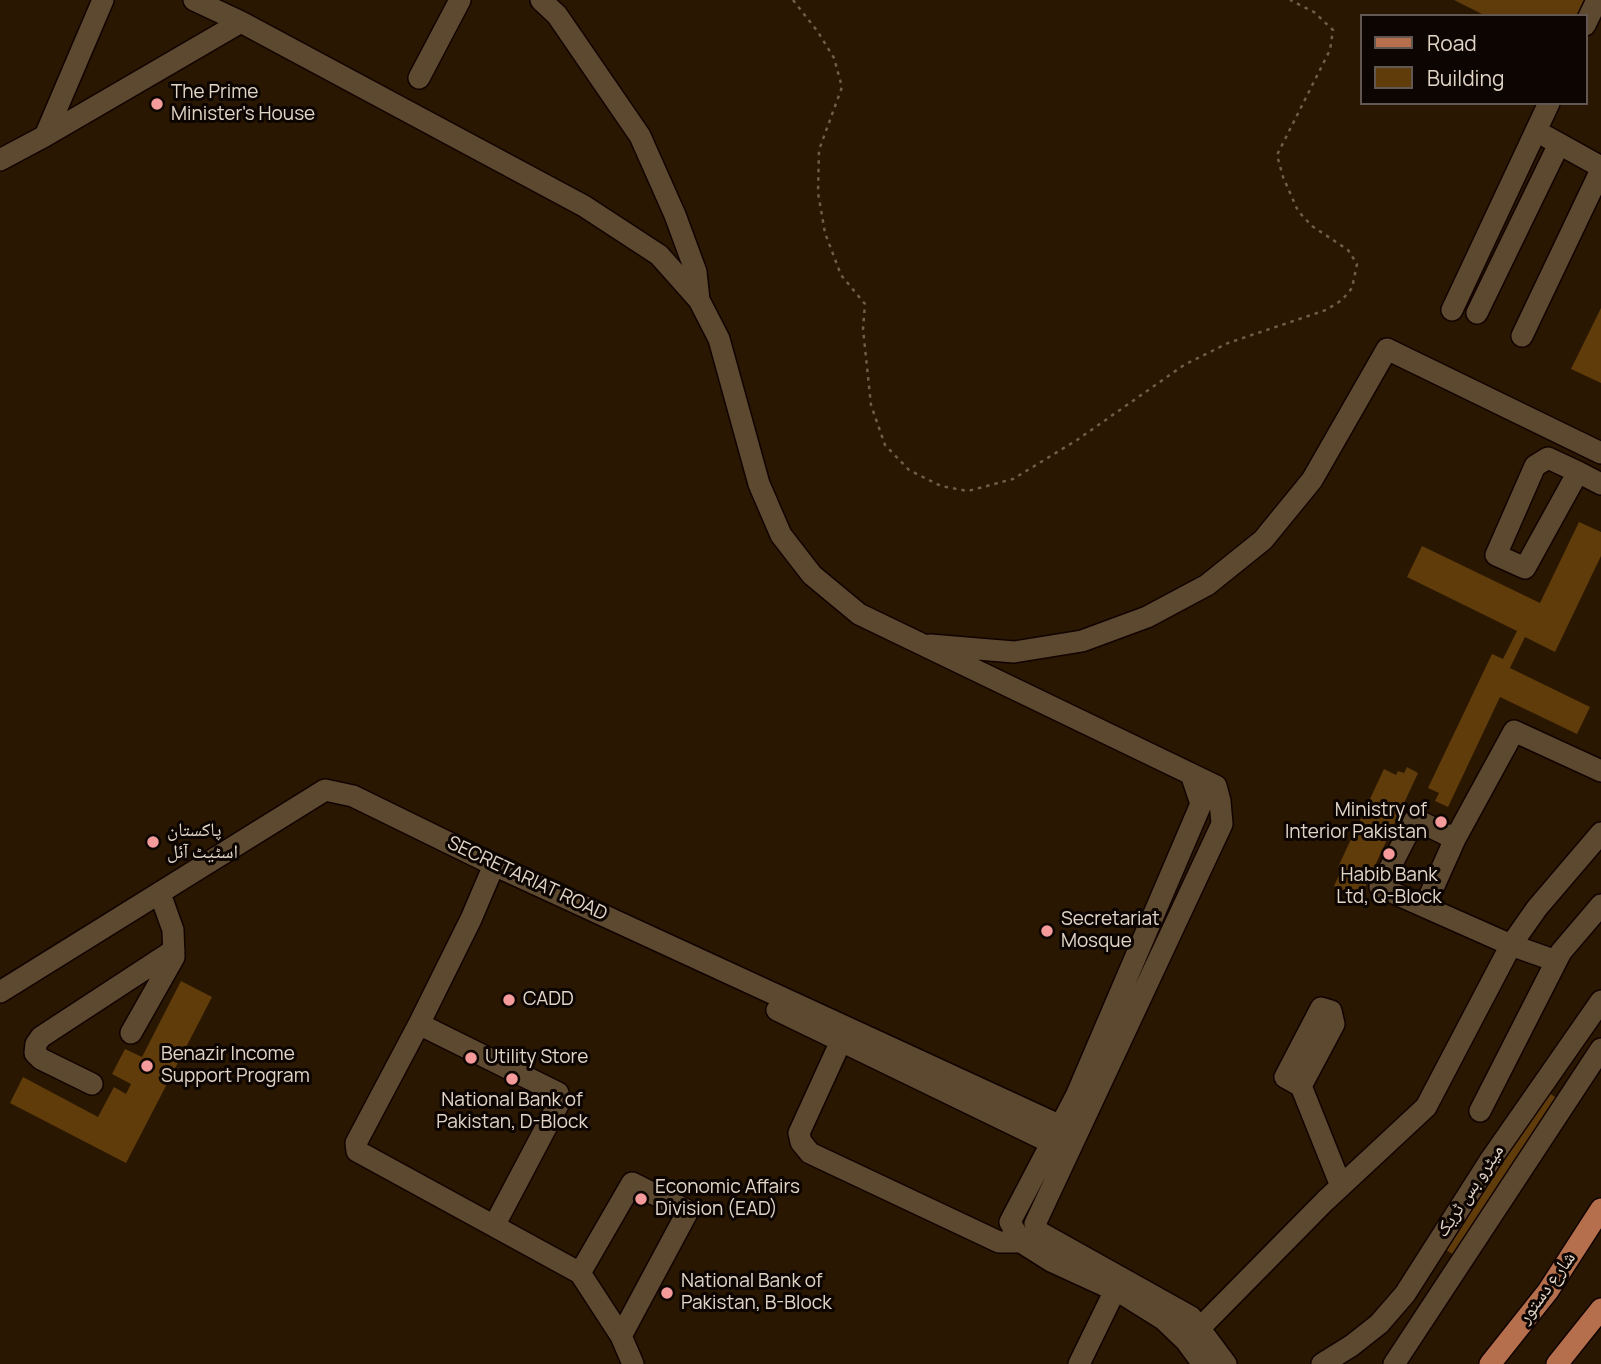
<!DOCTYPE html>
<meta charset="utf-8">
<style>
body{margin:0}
#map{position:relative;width:1601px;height:1364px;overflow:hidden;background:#291701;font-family:Manrope,sans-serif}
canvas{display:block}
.legend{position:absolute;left:1360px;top:14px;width:228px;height:91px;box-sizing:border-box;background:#0c0501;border:2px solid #625851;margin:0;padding:9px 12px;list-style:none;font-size:21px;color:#e2d5c8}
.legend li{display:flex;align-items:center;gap:14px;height:35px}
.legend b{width:35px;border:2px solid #625851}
</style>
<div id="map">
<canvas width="1601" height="1364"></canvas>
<ul class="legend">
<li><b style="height:9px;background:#b56f4d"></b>Road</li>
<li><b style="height:19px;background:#603c0a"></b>Building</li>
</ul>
</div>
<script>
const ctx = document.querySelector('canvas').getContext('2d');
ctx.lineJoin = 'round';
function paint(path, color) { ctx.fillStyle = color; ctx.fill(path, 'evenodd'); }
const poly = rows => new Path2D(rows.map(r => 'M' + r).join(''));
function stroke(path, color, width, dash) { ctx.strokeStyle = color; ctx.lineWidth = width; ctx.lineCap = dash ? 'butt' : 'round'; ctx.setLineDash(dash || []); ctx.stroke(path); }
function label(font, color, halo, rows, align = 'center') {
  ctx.font = font + ' Manrope,"Noto Naskh Arabic",sans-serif'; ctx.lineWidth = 6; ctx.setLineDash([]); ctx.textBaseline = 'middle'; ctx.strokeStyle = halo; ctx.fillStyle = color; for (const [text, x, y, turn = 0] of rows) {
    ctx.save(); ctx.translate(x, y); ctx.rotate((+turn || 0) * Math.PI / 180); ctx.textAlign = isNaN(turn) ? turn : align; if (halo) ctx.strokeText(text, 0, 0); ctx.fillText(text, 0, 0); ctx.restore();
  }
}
const building = poly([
 [1454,0,1590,0,1582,16,1486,16],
 [1601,308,1601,383,1571,369],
 [1579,522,1601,532,1601,556,1555,652,1525,637,1510,668,1590,707,1577,734,1500,697,1448,807,1435,801,1439,793,1428,788,1492,654,1503,659,1517,631,1407,577,1422,546,1540,603],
 [1407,767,1418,773,1365,887,1362,885,1357,897,1334,886,1342,869,1338,867,1384,769,1396,775,1398,771,1404,773],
 [181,981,212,997,126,1163,10,1103,23,1077,98,1117,114,1087,126,1094,131,1084,112,1074,125,1049,142,1057],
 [1534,1083,1573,1109,1469,1265,1431,1240]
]);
const path = poly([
 [793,0,818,32,834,58,842,87,819,150,818,193,825,233,841,275,865,304,863,329,871,405,885,445,909,470,941,486,968,491,1013,479,1077,440,1184,365,1228,343,1326,310,1342,300,1352,288,1357,264,1348,250,1312,226,1298,211,1283,177,1277,155,1330,50,1333,30,1314,12,1290,0]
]);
const minor = poly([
 [103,0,45,136,241,22,584,206,659,255,699,300],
 [194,0,241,22],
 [541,0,557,15,640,136,675,215,696,272,699,300,719,339,759,484,781,535,812,575,859,614,1216,786,1220,801,1222,824,1035,1224,1039,1232,1191,1317,1226,1364],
 [1585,25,1597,0],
 [419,78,460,0],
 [1547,137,1601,167],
 [0,160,45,136],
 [1452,310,1549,103],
 [1477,313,1559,144],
 [1522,336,1601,170],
 [1578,472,1525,568,1496,555,1535,466,1548,458,1578,472,1601,484],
 [930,645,1014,652,1082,641,1147,617,1207,585,1263,540,1312,480,1387,349,1601,453],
 [1191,774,1201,804,1077,1094,1010,1222,1021,1242,1051,1261,1123,1294,1163,1319,1186,1341,1203,1364],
 [494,865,471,919,419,1024,356,1143,357,1151,580,1273,621,1336,633,1364],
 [1425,906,1455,839],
 [1556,961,1511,945,1380,887,1415,819,1455,839,1514,731,1601,771],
 [0,992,325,790,353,796,494,865,1076,1133],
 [777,1010,1068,1151],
 [419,1024,558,1093,560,1101,494,1226],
 [131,1033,174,957,173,930,163,902],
 [841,1041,799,1133,801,1142,810,1153,999,1242,1021,1242],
 [92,1084,41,1059,35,1053,36,1044,41,1037,174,950],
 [1301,1086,1285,1077,1321,1008,1331,1011,1334,1024,1301,1086,1341,1186],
 [1480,1111,1561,952,1601,905],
 [580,1273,632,1183,688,1211,621,1336],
 [1190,1338,1325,1201,1426,1107,1511,945,1537,908,1601,833],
 [1079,1364,1120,1280],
 [1322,1364,1351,1346,1379,1324,1405,1294,1491,1159,1601,1001],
 [1394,1364,1601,1049]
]);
const major = poly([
 [1490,1364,1548,1291,1601,1209],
 [1557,1364,1601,1309]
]);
const markers = [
 [157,104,7,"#f59b9b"],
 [1441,822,7,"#f59b9b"],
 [153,842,7,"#f59b9b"],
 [1389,854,7,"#f59b9b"],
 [1047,931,7,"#f59b9b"],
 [509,1000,7,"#f59b9b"],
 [471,1058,7,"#f59b9b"],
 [147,1066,7,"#f59b9b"],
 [512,1079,7,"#f59b9b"],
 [641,1199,7,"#f59b9b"],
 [667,1293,7,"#f59b9b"]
];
const poiNames = [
 ["The Prime",171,93],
 ["Minister's House",171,115],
 ["Ministry of",1427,811,"right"],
 ["Interior Pakistan",1427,833,"right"],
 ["پاکستان",167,831],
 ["اسٹیٹ آئل",167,853],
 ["Habib Bank",1389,876,"center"],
 ["Ltd, Q-Block",1389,898,"center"],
 ["Secretariat",1061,920],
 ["Mosque",1061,942],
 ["CADD",523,1000],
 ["Benazir Income",161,1055],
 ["Support Program",161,1077],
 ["Utility Store",485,1058],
 ["National Bank of",512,1101,"center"],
 ["Pakistan, D-Block",512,1123,"center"],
 ["Economic Affairs",655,1188],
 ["Division (EAD)",655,1210],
 ["National Bank of",681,1282],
 ["Pakistan, B-Block",681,1304]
];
const streetNames = [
 ["SECRETARIAT ROAD",527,879,25],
 ["میٹرو بس ٹریک",1470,1191,-56],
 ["شارع دستور",1547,1288,-54]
];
paint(building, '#603c0a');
stroke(minor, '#110300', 24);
stroke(major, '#110300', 24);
stroke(path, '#6e5e4b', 2.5, [3.5, 5]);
stroke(minor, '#5d4830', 21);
stroke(major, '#b56f4d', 21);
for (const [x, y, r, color] of markers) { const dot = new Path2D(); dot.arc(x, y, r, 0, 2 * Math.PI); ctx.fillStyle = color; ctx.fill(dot); stroke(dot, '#0c0501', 2.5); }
label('19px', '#e2d5c8', '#0c0501', poiNames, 'left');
label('19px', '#e2d5c8', '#0c0501', streetNames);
</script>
